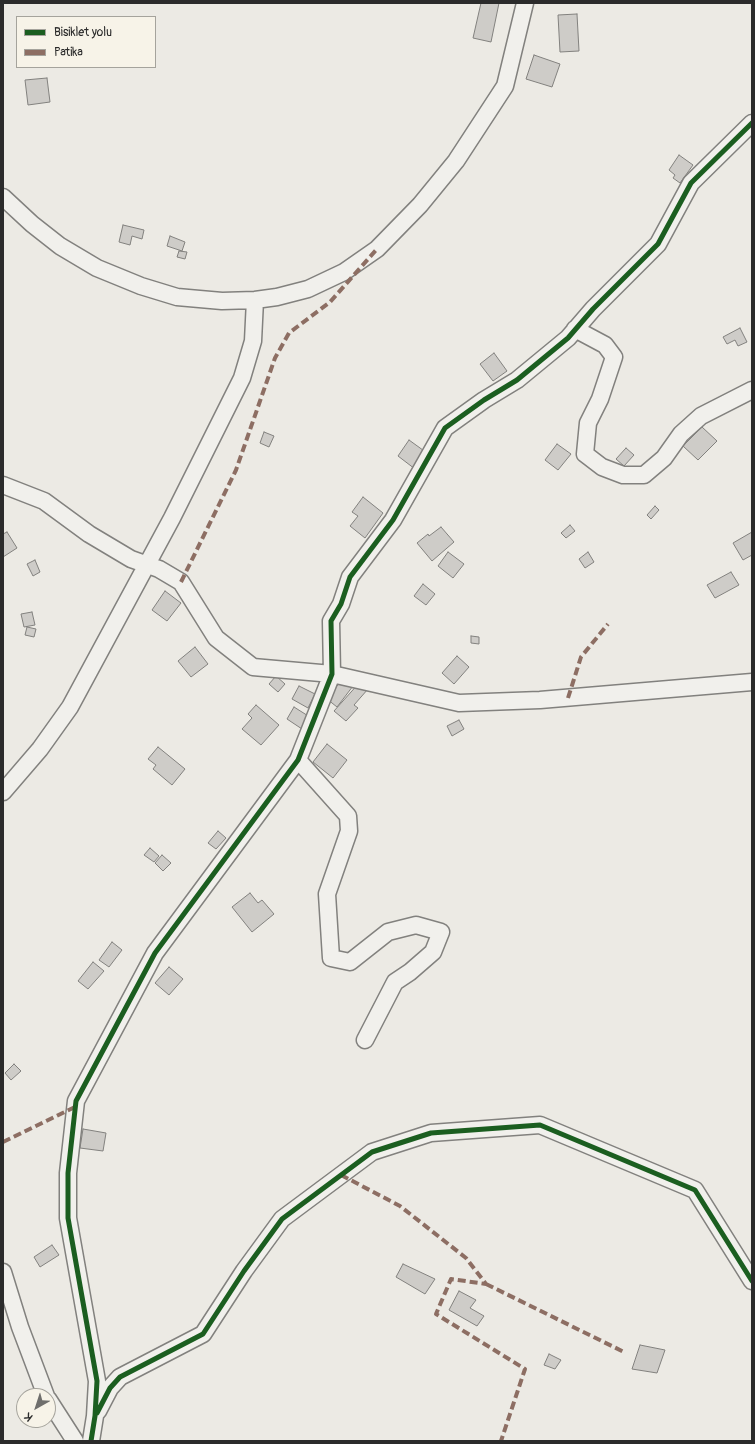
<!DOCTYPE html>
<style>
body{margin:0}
#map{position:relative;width:755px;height:1444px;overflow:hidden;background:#eceae4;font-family:Pangolin,sans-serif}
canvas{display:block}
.frame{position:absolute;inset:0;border:4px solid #2b2b2b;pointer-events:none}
.legend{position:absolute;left:16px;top:16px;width:140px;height:52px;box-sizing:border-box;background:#f7f3e8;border:1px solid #a5a39c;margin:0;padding:5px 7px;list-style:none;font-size:12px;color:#2b2b2b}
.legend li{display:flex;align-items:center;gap:8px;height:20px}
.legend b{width:20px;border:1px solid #a5a39c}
.north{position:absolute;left:16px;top:1388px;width:40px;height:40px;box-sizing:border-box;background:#f7f3e8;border:1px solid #a5a39c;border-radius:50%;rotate:219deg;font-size:11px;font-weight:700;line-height:16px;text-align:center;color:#2b2b2b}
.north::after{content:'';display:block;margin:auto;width:14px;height:18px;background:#6f6e6c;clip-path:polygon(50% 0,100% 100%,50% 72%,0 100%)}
</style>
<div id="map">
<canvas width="755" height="1444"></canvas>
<div class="frame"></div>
<ul class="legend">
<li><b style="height:5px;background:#1b5e20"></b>Bisiklet yolu</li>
<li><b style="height:5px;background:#8d6e63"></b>Patika</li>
</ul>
<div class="north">K</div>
</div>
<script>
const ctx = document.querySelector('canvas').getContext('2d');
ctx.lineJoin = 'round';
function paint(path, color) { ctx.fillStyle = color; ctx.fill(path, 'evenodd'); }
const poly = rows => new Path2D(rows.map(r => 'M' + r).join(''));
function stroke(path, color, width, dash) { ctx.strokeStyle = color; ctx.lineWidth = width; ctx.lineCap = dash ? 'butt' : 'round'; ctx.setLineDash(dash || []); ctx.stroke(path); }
const building = poly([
 [481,3,499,3,491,42,473,38,481,3],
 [577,14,579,51,560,52,558,15,577,14],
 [534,55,560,64,552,87,526,79,534,55],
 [47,78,50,102,28,105,25,80,47,78],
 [679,155,693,165,680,183,673,178,675,175,669,170,679,155],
 [123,225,144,230,142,239,132,236,130,245,119,242,123,225],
 [170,236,185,242,182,251,167,246,170,236],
 [179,251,187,252,185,259,177,257,179,251],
 [740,328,747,342,738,346,735,340,727,344,723,337,740,328],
 [494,353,507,371,493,381,480,364,494,353],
 [702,427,717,441,698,460,683,446,702,427],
 [264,432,274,436,269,447,260,443,264,432],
 [409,440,427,453,415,469,398,456,409,440],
 [557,444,571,454,558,470,545,460,557,444],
 [626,448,634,455,624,466,616,459,626,448],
 [363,497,383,513,365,538,350,526,358,516,352,512,363,497],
 [655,506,659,510,651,519,647,515,655,506],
 [570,525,575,531,566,538,561,533,570,525],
 [441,527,454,542,432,561,417,543,428,534,429,536,441,527],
 [7,532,17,548,3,557,3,534,7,532],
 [752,532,752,555,743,560,733,543,752,532],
 [448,552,464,564,453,578,438,566,448,552],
 [588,552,594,562,585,568,579,559,588,552],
 [35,560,40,572,33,576,27,564,35,560],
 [731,572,739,585,715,598,707,585,731,572],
 [423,584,435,594,426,605,414,596,423,584],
 [165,591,181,603,167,621,152,610,165,591],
 [32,612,35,625,24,627,21,614,32,612],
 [27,627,36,629,34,637,25,635,27,627],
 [471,636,479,637,479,644,471,643,471,636],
 [195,647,208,664,191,677,178,661,195,647],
 [457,656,469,667,454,684,442,673,457,656],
 [276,676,285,684,278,692,269,684,276,676],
 [343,678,353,686,337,707,327,699,343,678],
 [360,682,368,689,354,705,358,708,346,721,334,711,360,682],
 [299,686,315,694,308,708,292,699,299,686],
 [256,705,279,725,261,745,242,729,252,718,248,714,256,705],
 [294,707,313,719,305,731,287,719,294,707],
 [459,720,464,729,452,736,447,726,459,720],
 [327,744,347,760,333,778,313,762,327,744],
 [158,747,185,769,172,785,153,769,156,765,148,759,158,747],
 [218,831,226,838,216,849,208,843,218,831],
 [150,848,159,856,154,862,144,855,150,848],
 [162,855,171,863,163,871,155,863,162,855],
 [250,893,258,903,262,900,274,914,252,932,232,907,250,893],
 [112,942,122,950,109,967,99,960,112,942],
 [93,962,104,971,88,989,78,981,93,962],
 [169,967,183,979,169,995,155,983,169,967],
 [14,1064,21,1071,11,1080,5,1073,14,1064],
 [83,1129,106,1133,103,1151,80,1148,83,1129],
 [52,1245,59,1255,40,1267,34,1257,52,1245],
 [403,1264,435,1279,425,1294,396,1277,403,1264],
 [459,1291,476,1300,470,1308,484,1316,477,1326,449,1310,459,1291],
 [640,1345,665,1350,657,1373,632,1369,640,1345],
 [549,1354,561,1360,555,1369,544,1365,549,1354]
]);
const minor = poly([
 [3,197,32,224,60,246,97,268,141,286,177,297,222,301,255,300,277,297,308,289,344,272,377,249,420,205,456,161,505,86,525,3],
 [575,329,605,345,614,357,600,399,588,423,585,454,602,467,623,475,644,475,664,458,681,434,701,416,752,390],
 [3,485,44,501,89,534,131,559,159,569,181,582,216,638,253,667,332,674,459,703,540,700,752,682],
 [298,760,348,816,349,831,327,894,331,958,350,962,388,932,416,925,441,932,433,952,410,972,395,982,365,1040],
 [3,792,40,749,70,707,172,518,242,378,253,341,255,300],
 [3,1272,20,1327,46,1396],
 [48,1399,75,1441],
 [98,1411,110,1388,120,1377,203,1334,244,1271,282,1219,372,1152,431,1133,540,1125,695,1190,752,1281],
 [91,1441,95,1416,97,1381,68,1218,68,1173,76,1101,155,953,298,760,332,674,331,621,341,604,350,577,393,520,445,428,484,400,517,380,568,338,593,309,658,244,691,183,752,123]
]);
const quiet = poly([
 [181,582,236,470,275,358,289,333,330,302,377,249],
 [568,698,581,657,608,624],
 [3,1142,75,1107],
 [341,1175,400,1206,466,1258,486,1284,451,1279,436,1314,525,1369,501,1441],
 [486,1284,624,1352]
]);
const cycleway = poly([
 [97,1413,110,1388,120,1377,203,1334,244,1271,282,1219,372,1152,431,1133,540,1125,695,1190,752,1281],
 [91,1441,95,1416,97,1381,68,1218,68,1173,76,1101,155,953,298,760,332,674,331,621,341,604,350,577,393,520,445,428,484,400,517,380,568,338,593,309,658,244,691,183,752,123]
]);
paint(building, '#ceccc8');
stroke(building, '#82817e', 1);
stroke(minor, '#82817e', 19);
stroke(minor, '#f1f0ec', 16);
stroke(quiet, '#8d6e63', 4, [8, 4]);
stroke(cycleway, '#1b5e20', 5);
</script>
